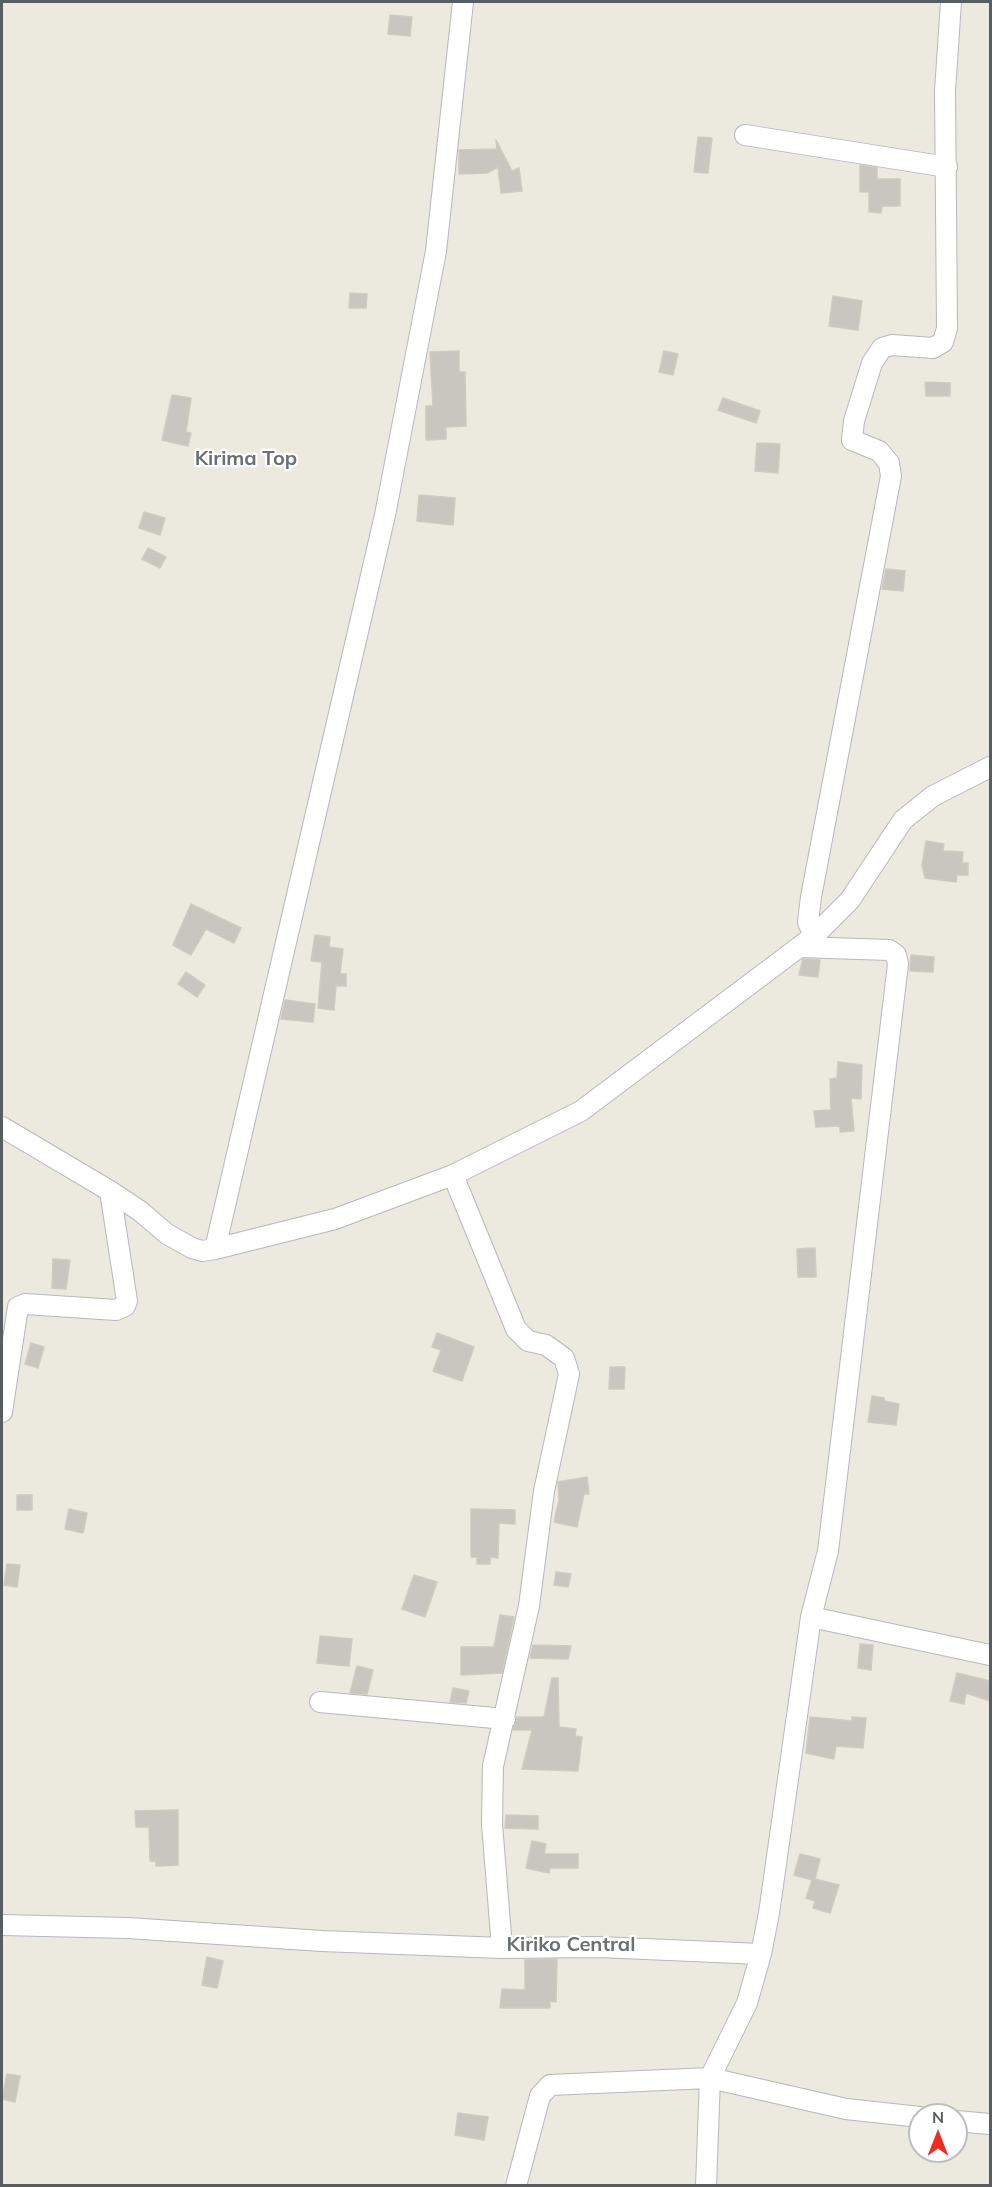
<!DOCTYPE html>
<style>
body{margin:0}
#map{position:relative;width:992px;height:2187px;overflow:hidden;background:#ece9df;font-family:Mulish,sans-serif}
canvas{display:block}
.frame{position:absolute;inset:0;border:3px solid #585d61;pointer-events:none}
.north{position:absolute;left:908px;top:2103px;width:60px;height:60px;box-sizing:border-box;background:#fff;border:2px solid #bcbec0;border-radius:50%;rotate:0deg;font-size:16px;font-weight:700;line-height:24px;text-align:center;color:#585d61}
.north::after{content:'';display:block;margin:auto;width:21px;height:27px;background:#ec2d26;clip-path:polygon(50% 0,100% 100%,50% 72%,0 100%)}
</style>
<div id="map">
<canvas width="992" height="2187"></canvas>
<div class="frame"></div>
<div class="north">N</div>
</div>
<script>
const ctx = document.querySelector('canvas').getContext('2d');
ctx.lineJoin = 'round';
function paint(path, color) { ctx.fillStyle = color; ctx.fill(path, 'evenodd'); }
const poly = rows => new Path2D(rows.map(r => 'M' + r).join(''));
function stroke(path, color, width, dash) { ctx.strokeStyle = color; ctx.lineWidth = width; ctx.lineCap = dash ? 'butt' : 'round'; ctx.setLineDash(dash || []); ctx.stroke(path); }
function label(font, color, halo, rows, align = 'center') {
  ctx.font = font + ' Mulish,sans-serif'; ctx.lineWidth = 4.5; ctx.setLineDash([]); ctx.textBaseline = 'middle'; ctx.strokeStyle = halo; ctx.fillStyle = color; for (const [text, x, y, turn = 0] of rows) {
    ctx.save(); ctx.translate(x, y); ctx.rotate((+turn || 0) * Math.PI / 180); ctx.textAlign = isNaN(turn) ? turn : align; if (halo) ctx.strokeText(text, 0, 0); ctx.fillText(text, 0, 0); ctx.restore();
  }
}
const building = poly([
 [390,15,412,17,410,36,388,34,390,15],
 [698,137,712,138,708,173,694,172,698,137],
 [496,140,512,171,519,168,522,191,501,193,498,167,487,173,459,174,459,150,497,149,496,140],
 [860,165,877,168,877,179,900,179,900,206,882,206,881,213,869,212,869,192,860,192,860,165],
 [350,293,367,294,366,308,349,308,350,293],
 [833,296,862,301,858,330,829,326,833,296],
 [459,351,459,372,465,372,466,426,446,427,446,439,426,440,426,406,433,406,430,352,459,351],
 [664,351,678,354,673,375,659,372,664,351],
 [925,382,950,383,950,396,926,396,925,382],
 [172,395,191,398,186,432,191,433,188,446,162,440,172,395],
 [723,398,760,411,756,423,718,410,723,398],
 [757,443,780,444,778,473,755,471,757,443],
 [419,495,455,498,453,525,417,521,419,495],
 [144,512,165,518,160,535,139,528,144,512],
 [148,548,166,557,160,568,142,559,148,548],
 [886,569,905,571,903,591,882,589,886,569],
 [926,841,944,844,943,851,963,852,962,863,968,863,968,875,957,875,956,882,925,878,922,865,926,841],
 [191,904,241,928,234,943,206,929,191,955,173,945,191,904],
 [315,935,330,937,329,947,343,949,340,974,346,974,346,986,336,986,334,1010,318,1008,322,962,311,961,315,935],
 [911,955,934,957,933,972,910,971,911,955],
 [803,959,820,960,818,977,799,975,803,959],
 [186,972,205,985,197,997,178,984,186,972],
 [285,1000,315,1004,313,1022,281,1019,285,1000],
 [838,1062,862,1065,861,1099,851,1098,854,1131,840,1132,840,1126,816,1127,814,1111,831,1110,830,1079,837,1078,838,1062],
 [815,1248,816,1277,798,1277,797,1249,815,1248],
 [53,1259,70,1260,66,1289,52,1288,53,1259],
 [437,1333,474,1347,462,1381,433,1371,441,1350,432,1347,437,1333],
 [31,1343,44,1347,38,1368,25,1364,31,1343],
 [610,1367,625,1367,624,1389,609,1389,610,1367],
 [872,1396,884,1398,884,1401,899,1404,896,1425,868,1422,872,1396],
 [587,1477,589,1494,584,1494,577,1527,554,1522,559,1500,558,1482,587,1477],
 [17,1495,32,1495,32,1510,17,1510,17,1495],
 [69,1509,87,1513,83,1533,65,1529,69,1509],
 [471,1509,515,1510,515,1524,499,1523,498,1558,490,1557,490,1564,477,1564,477,1557,471,1557,471,1509],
 [7,1564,20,1565,17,1587,4,1585,7,1564],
 [556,1572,571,1574,568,1587,554,1585,556,1572],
 [414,1575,437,1582,425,1617,402,1609,414,1575],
 [500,1615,514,1617,502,1673,461,1675,461,1647,494,1647,500,1615],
 [320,1636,352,1639,349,1666,317,1663,320,1636],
 [860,1644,873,1645,871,1670,858,1668,860,1644],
 [533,1645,571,1646,568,1659,530,1658,533,1645],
 [357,1666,373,1670,367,1694,350,1693,357,1666],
 [957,1673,990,1681,990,1701,966,1693,964,1704,950,1701,957,1673],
 [552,1678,558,1678,559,1727,576,1729,575,1736,582,1737,578,1771,522,1769,532,1730,513,1730,517,1717,544,1717,552,1678],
 [453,1688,469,1691,466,1703,450,1702,453,1688],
 [810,1717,852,1721,852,1717,866,1718,863,1748,836,1746,834,1759,806,1753,810,1717],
 [178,1810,178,1865,156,1866,156,1861,150,1861,149,1827,136,1827,135,1811,178,1810],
 [506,1815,538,1816,538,1829,505,1828,506,1815],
 [532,1841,546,1844,544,1854,578,1854,578,1868,550,1868,549,1873,526,1868,532,1841],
 [800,1854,820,1859,815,1879,839,1885,830,1913,813,1908,815,1901,806,1898,812,1880,794,1875,800,1854],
 [207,1957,223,1961,217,1988,202,1985,207,1957],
 [557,1959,556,2002,550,2001,550,2008,500,2008,502,1989,525,1990,525,1960,557,1959],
 [7,2074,20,2076,15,2102,2,2099,7,2074],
 [458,2113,488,2117,484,2140,455,2135,458,2113]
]);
const minor = poly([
 [745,135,947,167],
 [814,936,808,922,811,897,891,476,889,463,879,451,852,440,854,421,872,363,882,348,892,345,933,348,943,342,947,328,945,91,951,2],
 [2,1127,110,1191,140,1211,167,1234,192,1248,202,1251,215,1249,335,1219,453,1175,581,1111,814,936,850,900,903,820,933,796,990,767],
 [453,1175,516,1329,528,1341,546,1345,564,1358,569,1374,544,1491,529,1606,493,1766,492,1824,502,1948],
 [215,1249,385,515,436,251,463,2],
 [2,1412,18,1307,25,1304,116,1310,125,1306,127,1301,110,1191],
 [811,1617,990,1655],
 [320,1702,505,1719],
 [2,1925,128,1928,322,1941,502,1948,599,1947,761,1954],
 [956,2121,990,2124],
 [516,2186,540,2096,550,2085,710,2078,846,2109,920,2117],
 [706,2186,710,2078,747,2003,761,1954,769,1913,811,1617,828,1551,898,964,896,955,889,950,799,947]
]);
const quarterNames = [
 ["Kirima Top",246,459],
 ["Kiriko Central",571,1945]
];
paint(building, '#c9c5bf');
stroke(building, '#d1cabe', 1.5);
stroke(minor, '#b5b8bd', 22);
stroke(minor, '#fff', 20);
label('bold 20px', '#696f73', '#fff', quarterNames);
</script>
